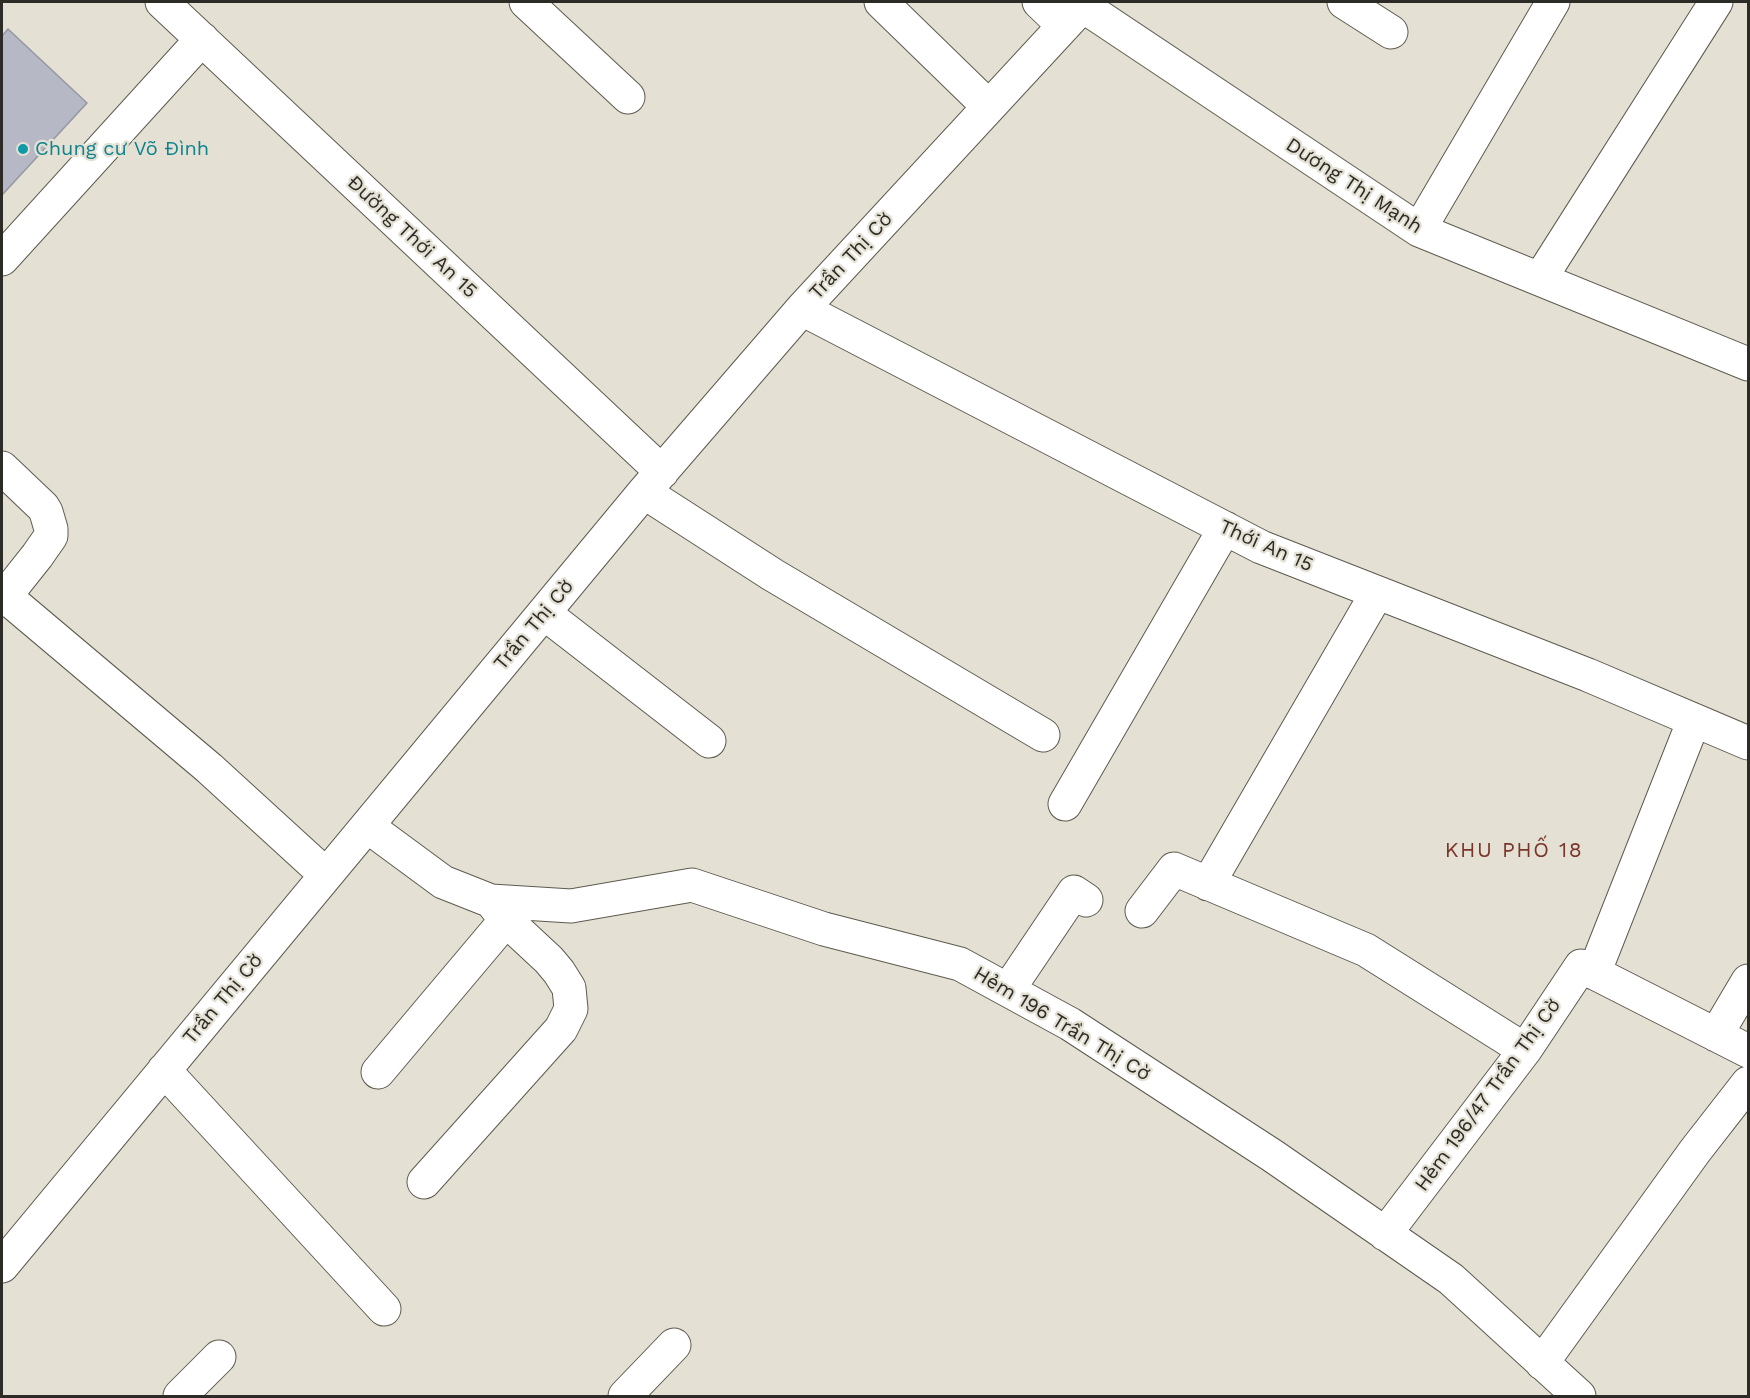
<!DOCTYPE html>
<meta charset="utf-8">
<style>
body{margin:0}
#map{position:relative;width:1750px;height:1398px;overflow:hidden;background:#e4e1d4;font-family:"Work Sans",sans-serif}
canvas{display:block}
.frame{position:absolute;inset:0;border:3px solid #2d2b26;pointer-events:none}
</style>
<div id="map">
<canvas width="1750" height="1398"></canvas>
<div class="frame"></div>
</div>
<script>
const ctx = document.querySelector('canvas').getContext('2d');
ctx.lineJoin = 'round';
function paint(path, color) { ctx.fillStyle = color; ctx.fill(path, 'evenodd'); }
const poly = rows => new Path2D(rows.map(r => 'M' + r).join(''));
function stroke(path, color, width, dash) { ctx.strokeStyle = color; ctx.lineWidth = width; ctx.lineCap = dash ? 'butt' : 'round'; ctx.setLineDash(dash || []); ctx.stroke(path); }
function label(font, color, halo, rows, align = 'center') {
  ctx.font = font + ' "Work Sans",sans-serif'; ctx.lineWidth = 4.5; ctx.setLineDash([]); ctx.textBaseline = 'middle'; ctx.strokeStyle = halo; ctx.fillStyle = color; for (const [text, x, y, turn = 0] of rows) {
    ctx.save(); ctx.translate(x, y); ctx.rotate((+turn || 0) * Math.PI / 180); ctx.textAlign = isNaN(turn) ? turn : align; if (halo) ctx.strokeText(text, 0, 0); ctx.fillText(text, 0, 0); ctx.restore();
  }
}
const building = poly([
 [8,29,87,103,2,195,2,36,8,29]
]);
const minor = poly([
 [162,2,662,472],
 [526,2,628,97],
 [881,2,989,107],
 [1039,2,1064,26],
 [1344,2,1391,32],
 [1083,6,1419,230,1748,364],
 [1419,230,1553,2],
 [2,259,202,39],
 [1540,279,1716,2],
 [802,309,1261,547,1588,675,1748,743],
 [2,468,43,507,46,512,51,529,51,536,37,556,2,600],
 [644,492,773,575,1043,735],
 [5,596,209,768,326,875],
 [544,613,709,741],
 [1065,804,1225,528],
 [367,826,443,882,491,901,571,906,692,885,824,929,960,964,1070,1024,1273,1156,1451,1279,1579,1396],
 [1208,884,1377,593],
 [1142,911,1174,869,1366,950,1525,1050],
 [1594,973,1694,720],
 [1008,990,1074,892,1086,900],
 [1716,1035,1748,981],
 [164,1070,384,1309],
 [378,1072,506,920],
 [424,1182,561,1029,571,1009,569,988,559,972,549,960,506,920,491,901],
 [1385,1234,1525,1050,1581,966,1748,1051],
 [2,1266,644,492,802,309,1086,2],
 [1542,1363,1695,1151,1748,1083],
 [180,1396,219,1357],
 [625,1396,674,1345]
]);
const markers = [
 [23,149,6,"#0f9aa8"]
];
const cultureNames = [
 ["Chung cư Võ Đình",35,149]
];
const streetNames = [
 ["Dương Thị Mạnh",1354,186,33],
 ["Đường Thới An 15",412,237,43],
 ["Trần Thị Cờ",851,256,-47],
 ["Thới An 15",1266,546,24],
 ["Trần Thị Cờ",534,625,-50],
 ["Trần Thị Cờ",223,999,-50],
 ["Hẻm 196 Trần Thị Cờ",1062,1024,31],
 ["Hẻm 196/47 Trần Thị Cờ",1488,1095,-54]
];
const neighbourhoodNames = [
 ["KHU PHỐ 18",1514,851]
];
paint(building, '#b7b8c5');
stroke(building, '#9496a2', 1.5);
stroke(minor, '#5e5a4f', 35);
stroke(minor, '#fff', 33);
for (const [x, y, r, color] of markers) { const dot = new Path2D(); dot.arc(x, y, r, 0, 2 * Math.PI); ctx.fillStyle = color; ctx.fill(dot); stroke(dot, '#e4e1d4', 2); }
label('20px', '#0d838f', '#e4e1d4', cultureNames, 'left');
label('20px', '#2d2b26', '#e4e1d4', streetNames);
ctx.letterSpacing = '1.5px';
label('21px', '#7a3429', '#e4e1d4', neighbourhoodNames);
ctx.letterSpacing = '0px';
</script>
